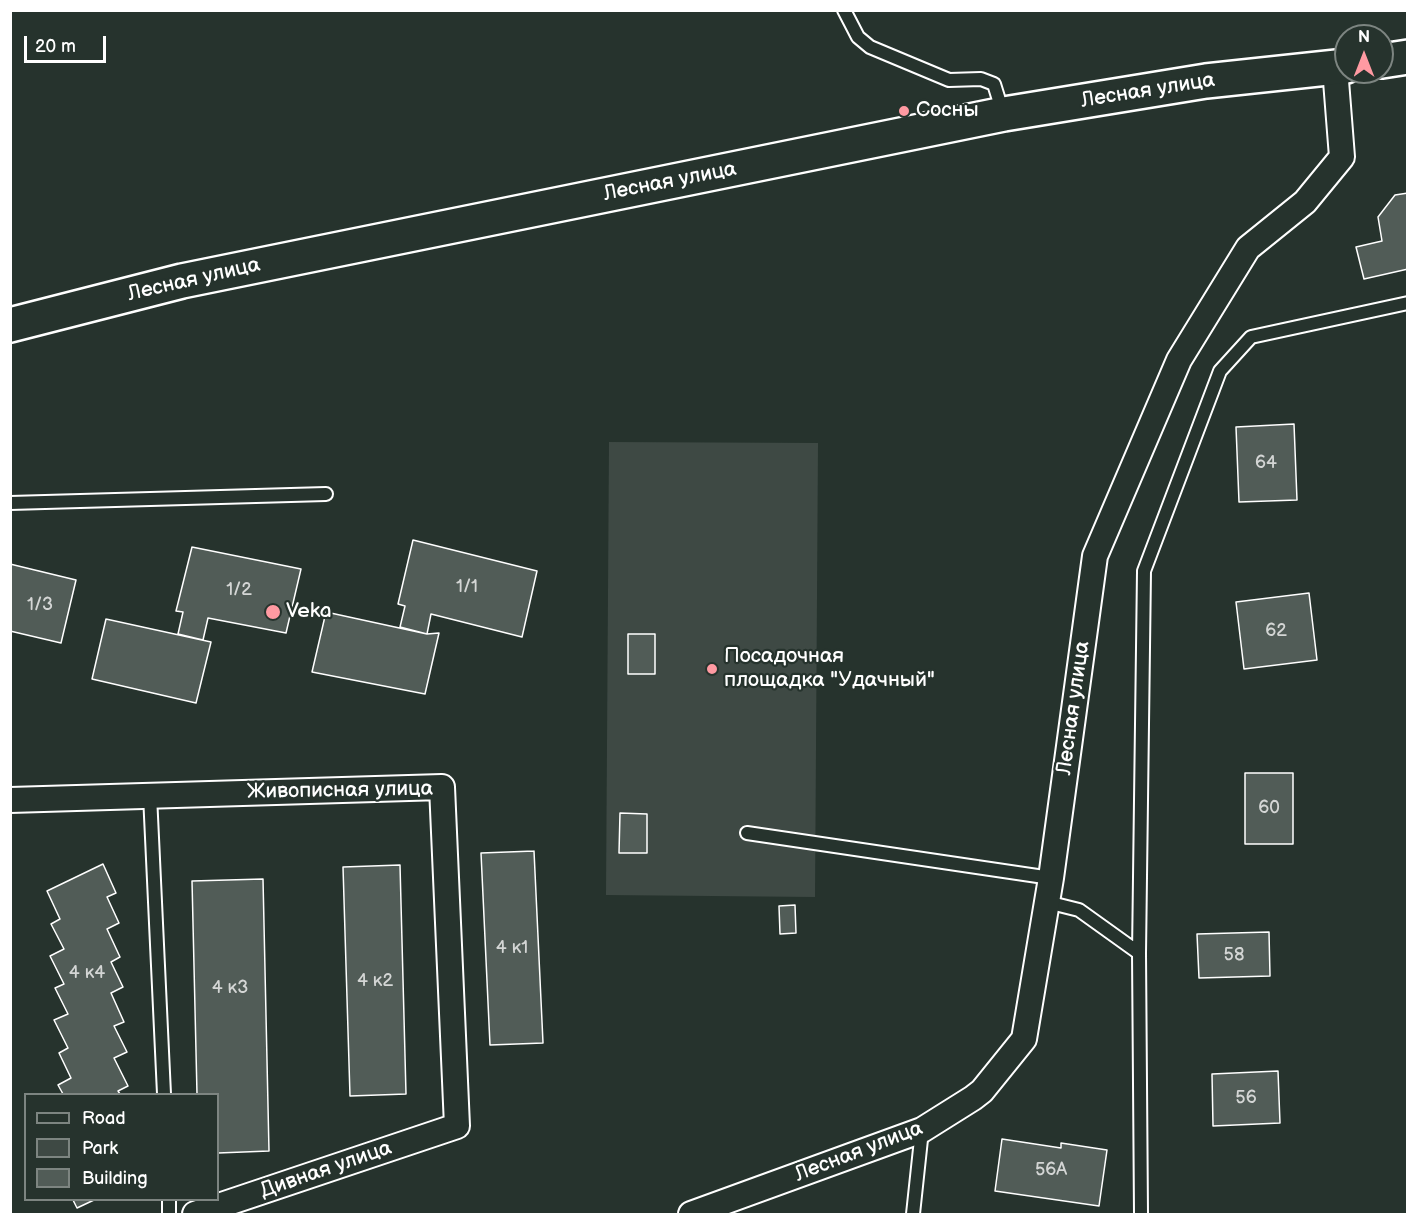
<!DOCTYPE html>
<meta charset="utf-8">
<style>
body{margin:0}
#map{position:relative;width:1418px;height:1225px;overflow:hidden;background:#26332d;font-family:"Balsamiq Sans",sans-serif}
canvas{display:block}
.frame{position:absolute;inset:0;border:12px solid #fff;pointer-events:none}
.legend{position:absolute;left:24px;top:1093px;width:195px;height:108px;box-sizing:border-box;background:#26332d;border:2px solid #7d8581;margin:0;padding:8px 10px;list-style:none;font-size:18px;color:#fff}
.legend li{display:flex;align-items:center;gap:12px;height:30px}
.legend b{width:30px;border:2px solid #7d8581}
.north{position:absolute;left:1334px;top:24px;width:60px;height:60px;box-sizing:border-box;background:#26332d;border:2px solid #7d8581;border-radius:50%;rotate:0deg;font-size:16px;font-weight:700;line-height:24px;text-align:center;color:#fff}
.north::after{content:'';display:block;margin:auto;width:21px;height:27px;background:#ff9aa2;clip-path:polygon(50% 0,100% 100%,50% 72%,0 100%)}
.scale{position:absolute;left:24px;top:36px;width:82px;height:27px;box-sizing:border-box;border:3px solid #fff;border-top:0;padding-left:8px;font-size:18px;line-height:21px;white-space:nowrap;color:#fff;-webkit-text-stroke:4px #26332d;paint-order:stroke}
</style>
<div id="map">
<canvas width="1418" height="1225"></canvas>
<div class="frame"></div>
<ul class="legend">
<li><b style="height:8px;background:#26332d"></b>Road</li>
<li><b style="height:16px;background:#3e4944"></b>Park</li>
<li><b style="height:16px;background:#515c57"></b>Building</li>
</ul>
<div class="north">N</div>
<div class="scale">20 m</div>
</div>
<script>
const ctx = document.querySelector('canvas').getContext('2d');
ctx.lineJoin = 'round';
function paint(path, color) { ctx.fillStyle = color; ctx.fill(path, 'evenodd'); }
const poly = rows => new Path2D(rows.map(r => 'M' + r).join(''));
function stroke(path, color, width, dash) { ctx.strokeStyle = color; ctx.lineWidth = width; ctx.lineCap = dash ? 'butt' : 'round'; ctx.setLineDash(dash || []); ctx.stroke(path); }
function label(font, color, halo, rows, align = 'center') {
  ctx.font = font + ' "Balsamiq Sans",sans-serif'; ctx.lineWidth = 4.5; ctx.setLineDash([]); ctx.textBaseline = 'middle'; ctx.strokeStyle = halo; ctx.fillStyle = color; for (const [text, x, y, turn = 0] of rows) {
    ctx.save(); ctx.translate(x, y); ctx.rotate((+turn || 0) * Math.PI / 180); ctx.textAlign = isNaN(turn) ? turn : align; if (halo) ctx.strokeText(text, 0, 0); ctx.fillText(text, 0, 0); ctx.restore();
  }
}
const green = poly([
 [609,442,818,443,815,897,606,895]
]);
const building = poly([
 [1408,193,1408,269,1364,279,1356,247,1382,241,1378,217,1395,195,1408,193],
 [1294,424,1297,500,1239,502,1236,427,1294,424],
 [413,540,537,571,522,637,431,614,427,634,400,627,405,606,398,604,413,540],
 [192,547,301,569,286,633,208,618,203,640,178,634,183,612,176,611,192,547],
 [10,564,76,580,61,643,10,631,10,564],
 [1309,593,1317,660,1244,669,1236,602,1309,593],
 [326,612,427,634,439,633,425,694,312,672,326,612],
 [106,619,211,642,196,703,92,679,106,619],
 [628,634,655,634,655,674,628,674,628,634],
 [1245,773,1293,773,1293,844,1245,844,1245,773],
 [620,813,647,814,647,853,619,853,620,813],
 [534,851,543,1043,490,1045,481,853,534,851],
 [103,864,116,893,107,897,119,923,107,929,120,957,111,962,123,987,111,993,124,1022,114,1026,127,1052,114,1058,128,1086,118,1091,120,1094,63,1094,58,1085,71,1078,59,1053,68,1048,54,1020,68,1014,55,988,64,984,50,956,64,949,51,924,60,919,47,891,103,864],
 [400,865,406,1094,350,1096,343,867,400,865],
 [263,879,269,1151,218,1153,218,1094,197,1094,192,881,263,879],
 [795,905,796,933,780,934,779,906,795,905],
 [1269,932,1270,976,1199,978,1197,934,1269,932],
 [1278,1071,1280,1123,1213,1126,1212,1074,1278,1071],
 [1002,1139,1061,1148,1061,1143,1107,1150,1099,1206,995,1191,1002,1139],
 [73,1200,94,1200,77,1208,73,1200]
]);
const service = poly([
 [844,10,858,37,870,47,949,80,981,79,994,84,1003,113],
 [10,503,326,494],
 [150,795,164,1094],
 [747,833,1051,878],
 [1047,902,1079,910,1139,953],
 [169,1200,169,1214],
 [913,1214,922,1130],
 [1141,1214,1139,953,1144,571,1220,371,1251,337,1408,303]
]);
const minor = poly([
 [10,800,442,787,457,1126,195,1214],
 [691,1214,922,1130,973,1098,982,1091,1024,1039,1051,878,1095,556,1179,360,1248,248,1305,202,1342,157,1335,68]
]);
const secondary = poly([
 [1382,61,1408,57],
 [10,325,182,281,1004,114,1206,81,1346,66]
]);
const markers = [
 [904,111,6,"#ff9aa2"],
 [273,612,8,"#ff9aa2"],
 [712,669,6,"#ff9aa2"]
];
const numberNames = [
 ["64",1266,463],
 ["1/1",467,587],
 ["1/2",239,590],
 ["1/3",40,605],
 ["62",1276,631],
 ["60",1269,808],
 ["4 к1",512,948],
 ["58",1234,955],
 ["4 к4",87,973],
 ["4 к2",375,981],
 ["4 к3",230,988],
 ["56",1246,1098],
 ["56А",1051,1170]
];
const streetNames = [
 ["Лесная улица",1148,91,-9],
 ["Лесная улица",670,182,-11],
 ["Лесная улица",194,280,-13],
 ["Лесная улица",1074,708,-82],
 ["Живописная улица",340,791,-1],
 ["Лесная улица",859,1152,-21],
 ["Дивная улица",326,1170,-19]
];
const poiNames = [
 ["Сосны",916,111],
 ["Veka",286,612],
 ["Посадочная",724,657],
 ["площадка \"Удачный\"",724,681]
];
paint(green, '#3e4944');
paint(building, '#515c57');
stroke(building, '#fff', 1.5);
stroke(service, '#fff', 16);
stroke(minor, '#fff', 28);
stroke(secondary, '#fff', 38);
stroke(service, '#26332d', 12);
stroke(minor, '#26332d', 24);
stroke(secondary, '#26332d', 33);
for (const [x, y, r, color] of markers) { const dot = new Path2D(); dot.arc(x, y, r, 0, 2 * Math.PI); ctx.fillStyle = color; ctx.fill(dot); stroke(dot, '#26332d', 2); }
label('18px', '#d4d6d5', null, numberNames);
label('21px', '#fff', '#26332d', streetNames);
label('21px', '#fff', '#26332d', poiNames, 'left');
</script>
